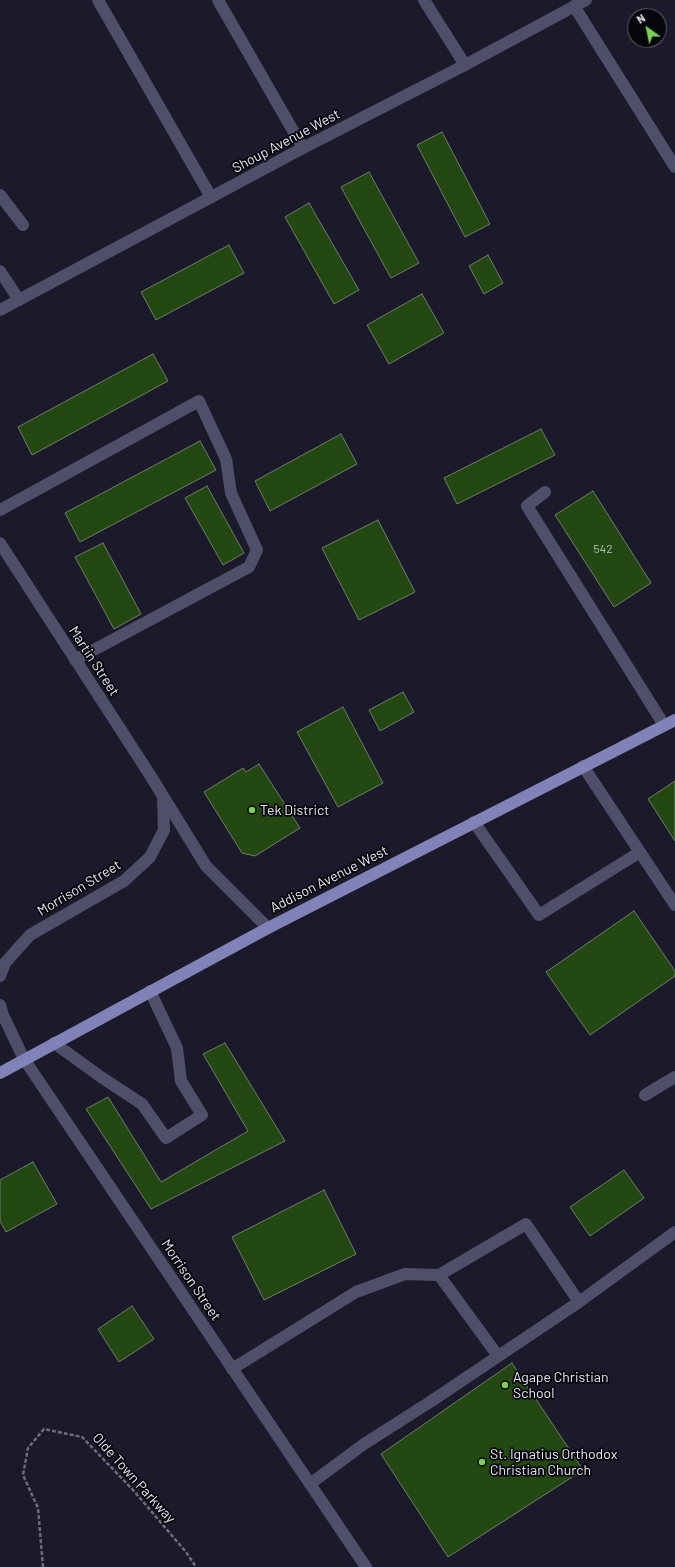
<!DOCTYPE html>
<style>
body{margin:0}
#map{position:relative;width:675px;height:1567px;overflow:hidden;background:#1a1a2a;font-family:Barlow,sans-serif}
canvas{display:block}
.north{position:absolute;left:627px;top:8px;width:40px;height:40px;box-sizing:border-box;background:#06060c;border:1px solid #606068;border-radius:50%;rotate:327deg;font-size:11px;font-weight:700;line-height:16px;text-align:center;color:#e7e7f3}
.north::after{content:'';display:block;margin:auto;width:14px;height:18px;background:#7cd155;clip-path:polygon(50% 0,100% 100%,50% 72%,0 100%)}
</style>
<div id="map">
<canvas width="675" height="1567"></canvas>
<div class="north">N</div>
</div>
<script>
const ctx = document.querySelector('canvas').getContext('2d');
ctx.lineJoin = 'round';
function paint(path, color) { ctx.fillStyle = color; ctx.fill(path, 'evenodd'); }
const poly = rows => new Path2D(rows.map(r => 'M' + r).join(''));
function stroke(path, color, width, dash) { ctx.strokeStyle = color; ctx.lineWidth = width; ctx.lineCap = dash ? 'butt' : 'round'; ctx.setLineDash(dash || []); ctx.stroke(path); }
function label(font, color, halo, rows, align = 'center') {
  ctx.font = font + ' Barlow,sans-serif'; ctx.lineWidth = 3.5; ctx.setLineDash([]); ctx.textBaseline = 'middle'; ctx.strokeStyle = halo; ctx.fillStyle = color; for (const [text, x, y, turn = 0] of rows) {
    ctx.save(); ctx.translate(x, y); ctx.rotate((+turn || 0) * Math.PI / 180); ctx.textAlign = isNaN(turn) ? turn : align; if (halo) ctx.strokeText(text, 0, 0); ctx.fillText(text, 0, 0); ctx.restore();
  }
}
const building = poly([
 [442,132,490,224,465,237,417,145,442,132],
 [369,172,419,263,391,278,341,187,369,172],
 [309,203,359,290,334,304,285,217,309,203],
 [229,245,244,273,156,320,141,292,229,245],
 [488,255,503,283,484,294,469,266,488,255],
 [422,294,444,333,389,364,367,325,422,294],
 [153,354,168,381,32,455,18,427,153,354],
 [541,429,555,455,457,504,444,478,541,429],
 [341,434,357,464,270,511,255,481,341,434],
 [200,441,216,470,80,542,65,513,200,441],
 [207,486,244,553,223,565,185,498,207,486],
 [593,491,651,583,614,607,555,515,593,491],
 [378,520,415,592,359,620,322,548,378,520],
 [103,543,141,614,114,629,75,557,103,543],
 [403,692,414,712,380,731,369,710,403,692],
 [343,707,383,783,338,807,297,732,343,707],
 [259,764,300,828,255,856,242,853,204,792,243,768,246,772,259,764],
 [675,781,675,841,648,799,675,781],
 [634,911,675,971,675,976,590,1035,546,972,634,911],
 [225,1043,285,1141,151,1209,86,1109,108,1097,161,1182,248,1131,203,1054,225,1043],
 [33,1162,57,1204,6,1232,0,1221,0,1180,33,1162],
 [624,1170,644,1198,590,1236,570,1207,624,1170],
 [324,1190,356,1254,264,1300,232,1237,324,1190],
 [132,1306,154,1339,119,1362,98,1329,132,1306],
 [512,1363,583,1470,448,1557,381,1454,512,1363]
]);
const path = poly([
 [43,1567,38,1508,23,1475,28,1448,44,1429,82,1437,133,1490,186,1552,196,1567]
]);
const service = poly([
 [98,0,211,197],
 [218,0,303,148],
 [424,0,465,65],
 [0,195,23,225],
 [0,271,19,300],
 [545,492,527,506,664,725],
 [0,510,199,401,226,459,231,493,257,550,249,567,75,660],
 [474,822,539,915,640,852],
 [54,1043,101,1077,142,1104,166,1138,202,1115,181,1081,177,1048,150,991],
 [645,1095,675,1077],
 [439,1275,526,1224,579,1302],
 [232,1369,356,1292,405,1274,439,1275,498,1356],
 [310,1484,364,1444,430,1402,579,1302,675,1232]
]);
const minor = poly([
 [574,6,675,167],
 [583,766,675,905],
 [24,1059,366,1567]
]);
const tertiary = poly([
 [0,310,303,148,465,65,586,0],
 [0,543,150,775,206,866,268,928],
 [0,976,5,963,30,935,124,881,150,857,164,830,163,797],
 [0,1005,3,1015,24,1059]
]);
const primary = poly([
 [0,1073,268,928,675,720]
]);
const markers = [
 [252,810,4,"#7cd155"],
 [505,1385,4,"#7cd155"],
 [482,1462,4,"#7cd155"]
];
const numberNames = [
 ["542",603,549]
];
const streetNames = [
 ["Shoup Avenue West",286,141,-28],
 ["Martin Street",94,661,57],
 ["Addison Avenue West",329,879,-27],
 ["Morrison Street",79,888,-31],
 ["Morrison Street",191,1280,56],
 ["Olde Town Parkway",134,1478,48]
];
const poiNames = [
 ["Tek District",260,810],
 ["Agape Christian",513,1377],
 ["School",513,1393],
 ["St. Ignatius Orthodox",490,1454],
 ["Christian Church",490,1470]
];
paint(building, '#244811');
stroke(building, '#707d6b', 1);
stroke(path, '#6c6c7a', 2.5, [4, 2]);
stroke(service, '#4f4f69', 12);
stroke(minor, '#4f4f69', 12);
stroke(tertiary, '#4f4f69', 12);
stroke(primary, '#8182b7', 12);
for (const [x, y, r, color] of markers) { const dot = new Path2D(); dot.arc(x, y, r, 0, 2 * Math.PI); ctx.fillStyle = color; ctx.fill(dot); stroke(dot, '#06060c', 1.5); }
label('12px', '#b6bfba', null, numberNames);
label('14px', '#e7e7f3', '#06060c', streetNames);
label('14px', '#e7e7f3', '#06060c', poiNames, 'left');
</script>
